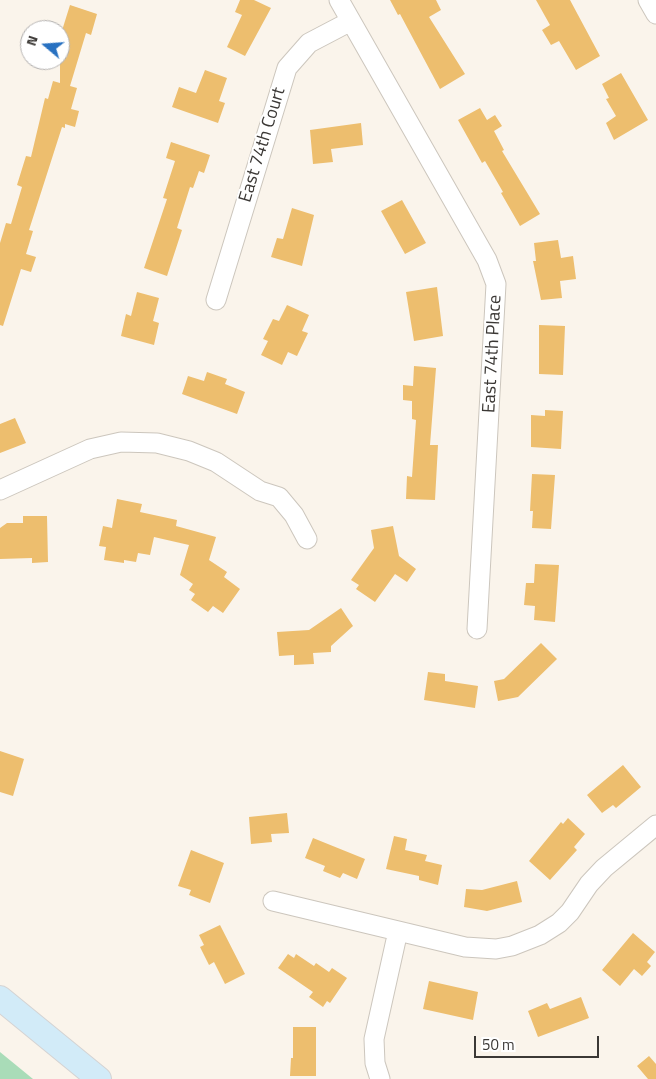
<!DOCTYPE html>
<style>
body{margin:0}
#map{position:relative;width:656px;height:1079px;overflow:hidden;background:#faf4eb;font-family:"Titillium Web",sans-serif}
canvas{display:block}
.north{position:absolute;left:20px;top:20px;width:50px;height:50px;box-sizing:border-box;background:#fff;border:1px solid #b1afae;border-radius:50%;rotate:288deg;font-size:14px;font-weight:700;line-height:20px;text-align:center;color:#3b3835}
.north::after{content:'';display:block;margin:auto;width:18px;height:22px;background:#2871c1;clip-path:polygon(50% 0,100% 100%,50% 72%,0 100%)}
.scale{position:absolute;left:474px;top:1036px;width:125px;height:22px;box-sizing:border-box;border:2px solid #3b3835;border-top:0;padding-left:6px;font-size:15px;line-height:18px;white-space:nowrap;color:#3b3835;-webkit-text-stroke:4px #fff;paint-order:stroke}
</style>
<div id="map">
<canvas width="656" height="1079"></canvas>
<div class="north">N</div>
<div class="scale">50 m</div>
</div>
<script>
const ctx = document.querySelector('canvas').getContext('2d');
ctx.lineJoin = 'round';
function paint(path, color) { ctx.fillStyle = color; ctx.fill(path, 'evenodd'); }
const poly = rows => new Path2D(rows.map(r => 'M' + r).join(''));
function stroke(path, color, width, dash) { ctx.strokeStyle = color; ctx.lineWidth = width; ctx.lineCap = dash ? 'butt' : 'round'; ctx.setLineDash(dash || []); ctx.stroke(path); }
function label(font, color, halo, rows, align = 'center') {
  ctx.font = font + ' "Titillium Web",sans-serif'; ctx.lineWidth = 4; ctx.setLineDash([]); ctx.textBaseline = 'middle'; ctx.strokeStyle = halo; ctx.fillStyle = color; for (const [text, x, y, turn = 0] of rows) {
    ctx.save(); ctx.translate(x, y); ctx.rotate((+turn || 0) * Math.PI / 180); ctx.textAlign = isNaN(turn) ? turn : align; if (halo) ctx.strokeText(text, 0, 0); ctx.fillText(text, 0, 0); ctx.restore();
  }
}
const green = poly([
 [0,1052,33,1079,0,1079]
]);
const building = poly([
 [240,0,254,0,271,8,245,56,227,47,242,15,235,12],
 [390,0,436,0,441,10,429,17,465,74,440,89,400,14,398,15],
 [536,0,570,0,600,56,576,70,559,41,551,45,542,30,550,25],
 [70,5,97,14,91,35,86,33,70,86,77,88,71,109,79,111,75,127,65,124,65,128,62,127,29,230,33,231,26,254,36,257,31,272,21,269,3,326,0,325,0,243,6,223,11,224,22,187,17,185,26,156,31,157,45,98,48,99,53,81,60,83,60,37],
 [205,70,227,78,219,101,225,103,218,123,172,107,179,87,196,93],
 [621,73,648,120,614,140,606,123,616,116,606,99,609,98,602,84],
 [480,108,487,120,495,115,502,126,494,131,504,150,502,151,540,214,520,226,501,193,503,192,485,161,482,163,458,120],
 [361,123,363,145,331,149,333,162,313,164,310,130],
 [171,142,210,155,204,173,199,171,193,188,190,187,177,228,182,230,167,276,144,268,167,199,163,198,175,161,166,158],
 [402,200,426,243,405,254,381,211],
 [292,208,314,215,302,266,271,257,277,238,283,239],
 [558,240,561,258,573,256,576,279,560,281,562,298,541,300,533,261,536,261,534,243],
 [437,287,443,336,414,341,406,292],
 [137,292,159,298,153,321,159,323,154,345,121,336,126,314,131,316],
 [287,305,309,315,302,331,308,333,297,356,288,352,282,365,261,355,268,341,263,339,273,319,279,321],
 [539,325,565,326,563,375,539,374],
 [414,366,436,368,430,445,438,445,435,500,406,499,407,476,412,477,416,420,412,419,412,401,403,400,403,385,413,386],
 [207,372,227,379,225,384,245,392,237,414,182,394,188,376,204,381],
 [545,410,563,411,561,449,531,447,531,415,545,416],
 [15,418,26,443,0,453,0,424],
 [532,474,555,475,551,529,532,528,533,511,530,511],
 [117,499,142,504,140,512,177,520,176,526,216,537,209,560,227,572,224,577,240,589,223,613,213,606,208,612,191,600,195,594,189,590,193,584,180,575,189,545,154,537,150,555,138,553,136,562,124,560,124,563,104,560,106,547,99,546,103,526,112,528],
 [23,516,47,516,48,562,32,563,32,558,0,559,0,528,7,523,23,523],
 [393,526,399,556,416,569,407,582,395,574,375,602,356,589,359,585,351,580,374,548,371,530],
 [535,564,559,565,555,622,534,620,535,606,524,605,526,583,534,583],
 [341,608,353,626,331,646,331,652,313,653,314,664,294,665,294,655,279,656,277,632,309,630],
 [541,643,557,659,518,697,498,701,494,681,504,679],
 [428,672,445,674,445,681,478,686,475,708,424,700],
 [0,751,24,759,13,796,0,792],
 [623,765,641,787,616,808,613,805,602,813,587,795],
 [287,813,289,833,271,834,272,842,251,844,249,817],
 [568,818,585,834,574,847,577,850,550,880,529,861,561,822,563,824],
 [394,836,407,839,405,850,427,855,425,861,442,865,438,885,419,880,419,876,386,869],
 [313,838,365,859,357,879,343,873,340,878,323,871,325,866,305,858],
 [191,850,224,863,210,903,189,895,191,890,178,886],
 [517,881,522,902,487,911,464,907,466,889,482,890],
 [220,925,245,974,225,984,214,962,209,965,200,947,204,945,199,935],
 [633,933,655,952,647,962,651,966,642,976,634,969,620,986,602,970],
 [288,954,294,958,296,954,314,966,316,963,329,972,332,968,347,978,330,1003,327,1001,323,1007,309,997,313,992,278,968],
 [429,981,478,992,473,1020,423,1009],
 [581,997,589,1018,538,1037,528,1011,547,1003,550,1009],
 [293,1027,316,1027,316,1076,290,1076,291,1058,293,1058],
 [649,1056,656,1064,656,1079,648,1079,637,1066]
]);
const minor = poly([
 [339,0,487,260,496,284,477,629],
 [648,0,656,14],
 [216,300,287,68,309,43,351,21],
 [0,490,90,449,121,442,157,443,189,451,216,462,260,491,279,497,294,515,307,539],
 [273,901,465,947,496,949,512,946,540,935,559,923,570,912,589,884,604,868,656,825],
 [380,1079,375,1063,374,1039,398,931]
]);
const major = poly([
 [0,998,99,1079]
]);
const streetNames = [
 ["East 74th Court",263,145,-73],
 ["East 74th Place",493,354,-87]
];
paint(green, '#a9dcb8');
paint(building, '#edbe6e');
stroke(minor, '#ccc6bd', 21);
stroke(major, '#d4d3d3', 26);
stroke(minor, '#fff', 19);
stroke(major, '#d2ebf8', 24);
label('18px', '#3b3835', '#fff', streetNames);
</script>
